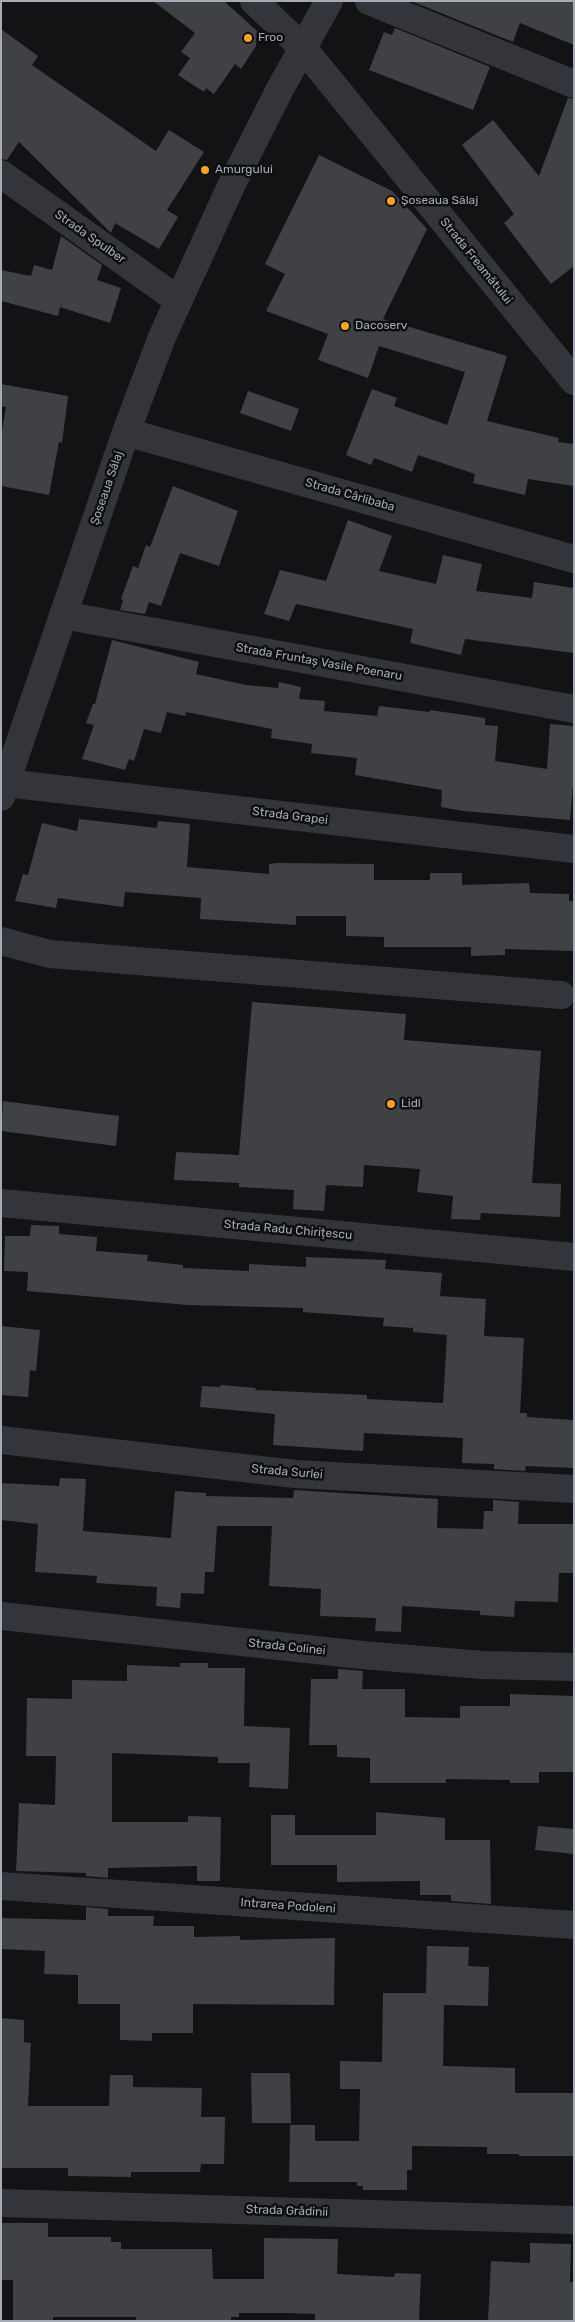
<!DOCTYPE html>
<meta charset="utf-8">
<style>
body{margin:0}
#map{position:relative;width:575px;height:2322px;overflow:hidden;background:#131315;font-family:Rubik,sans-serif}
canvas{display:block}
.frame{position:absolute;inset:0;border:2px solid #a4abb6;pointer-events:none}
</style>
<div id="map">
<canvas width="575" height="2322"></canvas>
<div class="frame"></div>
</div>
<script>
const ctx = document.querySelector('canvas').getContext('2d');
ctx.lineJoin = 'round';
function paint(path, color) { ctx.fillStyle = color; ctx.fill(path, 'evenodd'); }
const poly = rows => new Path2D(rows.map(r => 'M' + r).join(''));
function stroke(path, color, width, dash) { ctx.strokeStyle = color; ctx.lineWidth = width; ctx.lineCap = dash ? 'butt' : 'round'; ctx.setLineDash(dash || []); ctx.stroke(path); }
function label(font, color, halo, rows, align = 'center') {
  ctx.font = font + ' Rubik,sans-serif'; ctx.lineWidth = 5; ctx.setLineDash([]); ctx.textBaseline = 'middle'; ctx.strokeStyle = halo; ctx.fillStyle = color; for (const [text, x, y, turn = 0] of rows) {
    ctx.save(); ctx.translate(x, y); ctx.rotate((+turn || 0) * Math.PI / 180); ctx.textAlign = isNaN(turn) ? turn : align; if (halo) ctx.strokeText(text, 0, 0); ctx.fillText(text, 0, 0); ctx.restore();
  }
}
const building = poly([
 [153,1,224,1,257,31,256,46,241,69,235,64,214,94,206,88,204,92,178,75,190,58,181,52,195,33],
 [411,1,574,1,574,45,520,23,513,42],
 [395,28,490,67,473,110,369,70,384,32,392,35],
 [1,29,38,56,32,65,156,151,169,130,204,152,167,210,178,217,159,249,115,223,111,233,19,142,7,160,1,159],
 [568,98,574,99,574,266,551,284,504,223,514,214,462,145,493,120,539,176],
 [319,155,392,191,427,229,383,319,507,356,487,421,559,438,558,442,574,444,574,486,528,479,525,495,473,483,475,474,418,455,412,472,374,458,371,465,346,455,372,389,397,398,394,406,447,425,465,372,379,346,368,378,318,360,328,334,266,311,285,274,265,264],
 [61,236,102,265,97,280,121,288,110,323,60,307,58,316,1,301,1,270,31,276,34,265,52,270],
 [1,384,68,396,62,443,59,442,49,495,1,486,1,436,6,407,1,406],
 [248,391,299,409,291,431,240,413],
 [173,486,238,511,219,566,180,553,161,606,149,602,145,614,120,610,123,600,121,599,133,566,138,568,146,545,150,547],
 [348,520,392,536,379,571,436,584,443,555,482,564,476,591,532,598,534,582,574,588,574,653,465,639,461,655,410,643,413,629,320,609,296,604,289,621,264,614,280,570,326,581],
 [112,640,199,662,196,674,246,685,278,688,279,682,301,687,299,699,325,701,324,711,377,716,379,706,430,712,430,710,485,718,485,725,498,726,495,761,547,769,550,724,574,726,574,773,570,820,463,811,441,807,442,790,355,775,357,758,311,753,312,744,271,738,272,729,186,712,185,716,167,712,161,733,144,729,134,761,129,759,125,770,82,759,94,725,86,723,93,704,95,704],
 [79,819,157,828,158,821,190,824,187,867,269,874,269,864,277,863,374,864,374,880,430,880,430,873,462,873,462,885,529,883,530,893,569,894,569,901,574,901,574,951,505,949,505,955,471,956,471,947,384,947,384,937,346,936,346,916,296,916,296,925,200,919,201,898,125,892,123,907,58,898,56,908,15,901,23,874,28,875,42,823,77,831],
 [252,1002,406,1014,404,1040,541,1051,532,1183,561,1184,560,1217,481,1213,480,1220,451,1219,453,1196,417,1192,420,1169,364,1165,363,1187,326,1185,324,1211,293,1209,294,1190,239,1187,239,1183,174,1180,176,1152,239,1155],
 [3,1101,119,1116,116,1146,1,1131],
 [31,1225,59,1226,59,1234,97,1237,96,1251,148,1255,147,1261,183,1265,183,1268,249,1271,249,1264,306,1267,306,1257,386,1260,385,1269,442,1273,440,1296,486,1299,484,1336,524,1338,520,1413,527,1413,527,1417,574,1420,574,1468,526,1466,525,1471,494,1469,494,1464,462,1463,463,1438,364,1433,363,1451,273,1445,275,1414,200,1407,202,1386,220,1387,221,1385,256,1388,255,1390,367,1395,367,1399,443,1403,447,1335,413,1332,413,1328,383,1326,384,1318,303,1312,303,1308,188,1305,27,1291,28,1272,4,1271,5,1236,30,1236],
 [1,1326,40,1330,36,1371,30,1370,28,1397,1,1395],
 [60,1478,86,1479,83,1531,171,1538,175,1491,206,1493,206,1496,293,1498,294,1490,438,1499,437,1528,483,1529,484,1511,493,1511,493,1500,519,1502,518,1524,574,1524,574,1573,559,1573,558,1602,515,1601,514,1617,480,1615,480,1611,402,1606,401,1632,375,1631,376,1618,320,1616,321,1589,269,1586,272,1526,217,1526,214,1572,205,1572,204,1594,181,1593,180,1608,156,1606,157,1587,96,1583,97,1576,35,1572,38,1524,1,1520,1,1483,59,1486],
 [180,1663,208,1663,208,1668,245,1668,244,1726,290,1728,288,1789,249,1787,250,1763,218,1763,218,1757,112,1753,112,1822,188,1822,188,1816,221,1817,220,1881,197,1881,197,1866,108,1868,108,1878,86,1876,86,1873,16,1871,19,1803,55,1805,56,1756,26,1756,27,1698,72,1699,72,1680,127,1681,127,1665,180,1667],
 [338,1669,363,1671,362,1689,405,1689,405,1717,460,1718,460,1706,510,1706,510,1694,574,1696,574,1772,539,1772,539,1783,510,1783,510,1780,446,1779,446,1783,370,1783,370,1758,337,1757,337,1745,309,1745,311,1679,338,1679],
 [376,1812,445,1818,445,1840,490,1840,491,1904,451,1901,451,1895,420,1895,420,1881,337,1882,337,1865,271,1865,271,1815,295,1815,295,1835,376,1835],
 [538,1826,574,1829,574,1854,535,1850],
 [86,1907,108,1909,108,1916,154,1916,153,1926,194,1926,194,1937,240,1936,240,1940,335,1938,334,2005,193,2004,193,2033,152,2033,152,2041,120,2040,120,2004,78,2004,78,1975,44,1974,45,1951,1,1949,1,1918,86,1920],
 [427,1946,469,1947,468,1966,489,1967,488,2006,444,2005,443,2066,515,2068,515,2093,574,2093,574,2156,519,2156,519,2154,487,2154,487,2147,412,2146,412,2170,407,2170,407,2190,363,2190,363,2186,357,2186,357,2182,289,2182,290,2125,315,2125,315,2141,359,2141,360,2089,340,2089,340,2061,382,2062,383,1993,426,1993],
 [1,2018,24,2020,24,2042,31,2043,28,2106,109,2106,110,2075,133,2075,133,2087,202,2088,201,2117,225,2117,224,2164,201,2164,200,2172,131,2172,131,2177,68,2176,68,2168,1,2168],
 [251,2073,290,2073,291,2123,252,2123],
 [1,2223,48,2223,48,2237,111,2237,111,2242,121,2242,121,2249,212,2249,213,2279,264,2279,264,2238,338,2239,337,2274,394,2277,395,2273,421,2274,419,2321,315,2321,315,2314,287,2313,239,2313,239,2317,231,2317,231,2321,136,2321,136,2317,53,2317,53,2321,13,2321,13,2280,1,2280],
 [530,2243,571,2244,570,2282,574,2282,574,2321,488,2321,491,2261,530,2263]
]);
const minor = poly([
 [254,1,303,48,574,381],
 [369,1,574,84],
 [1,174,178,300],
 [126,432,574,559],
 [63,615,574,709],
 [6,783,574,849],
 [1,797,126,432,162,337,231,186,280,89,329,1],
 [1,941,50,954,561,995],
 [1,1203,574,1257],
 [1,1440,295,1474,574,1489],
 [1,1616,362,1655,483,1665,574,1667],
 [1,1886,574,1925],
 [1,2203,574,2220]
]);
const markers = [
 [248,38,5,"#f9a127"],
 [205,170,5,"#f9a127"],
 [391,201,5,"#f9a127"],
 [345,326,5,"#f9a127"],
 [391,1104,5,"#f9a127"]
];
const poiNames = [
 ["Froo",258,38],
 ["Amurgului",215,170],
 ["Șoseaua Sălaj",401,201],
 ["Dacoserv",355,326],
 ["Lidl",401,1104]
];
const streetNames = [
 ["Strada Spulber",90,237,35],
 ["Strada Freamătului",476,261,51],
 ["Șoseaua Sălaj",107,488,-71],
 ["Strada Cârlibaba",350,495,16],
 ["Strada Fruntaș Vasile Poenaru",319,662,10],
 ["Strada Grapei",290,816,7],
 ["Strada Radu Chirițescu",288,1230,5],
 ["Strada Surlei",287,1472,5],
 ["Strada Colinei",287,1647,6],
 ["Intrarea Podoleni",288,1906,4],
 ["Strada Grădinii",287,2211,2]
];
paint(building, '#3f4145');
stroke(minor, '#34353a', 28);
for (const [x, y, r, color] of markers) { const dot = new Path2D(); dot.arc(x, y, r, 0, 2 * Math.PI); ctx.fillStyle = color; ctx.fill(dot); stroke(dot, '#0e0e10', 2); }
label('12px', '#a4abb6', '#0e0e10', poiNames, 'left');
label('12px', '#a4abb6', '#0e0e10', streetNames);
</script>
